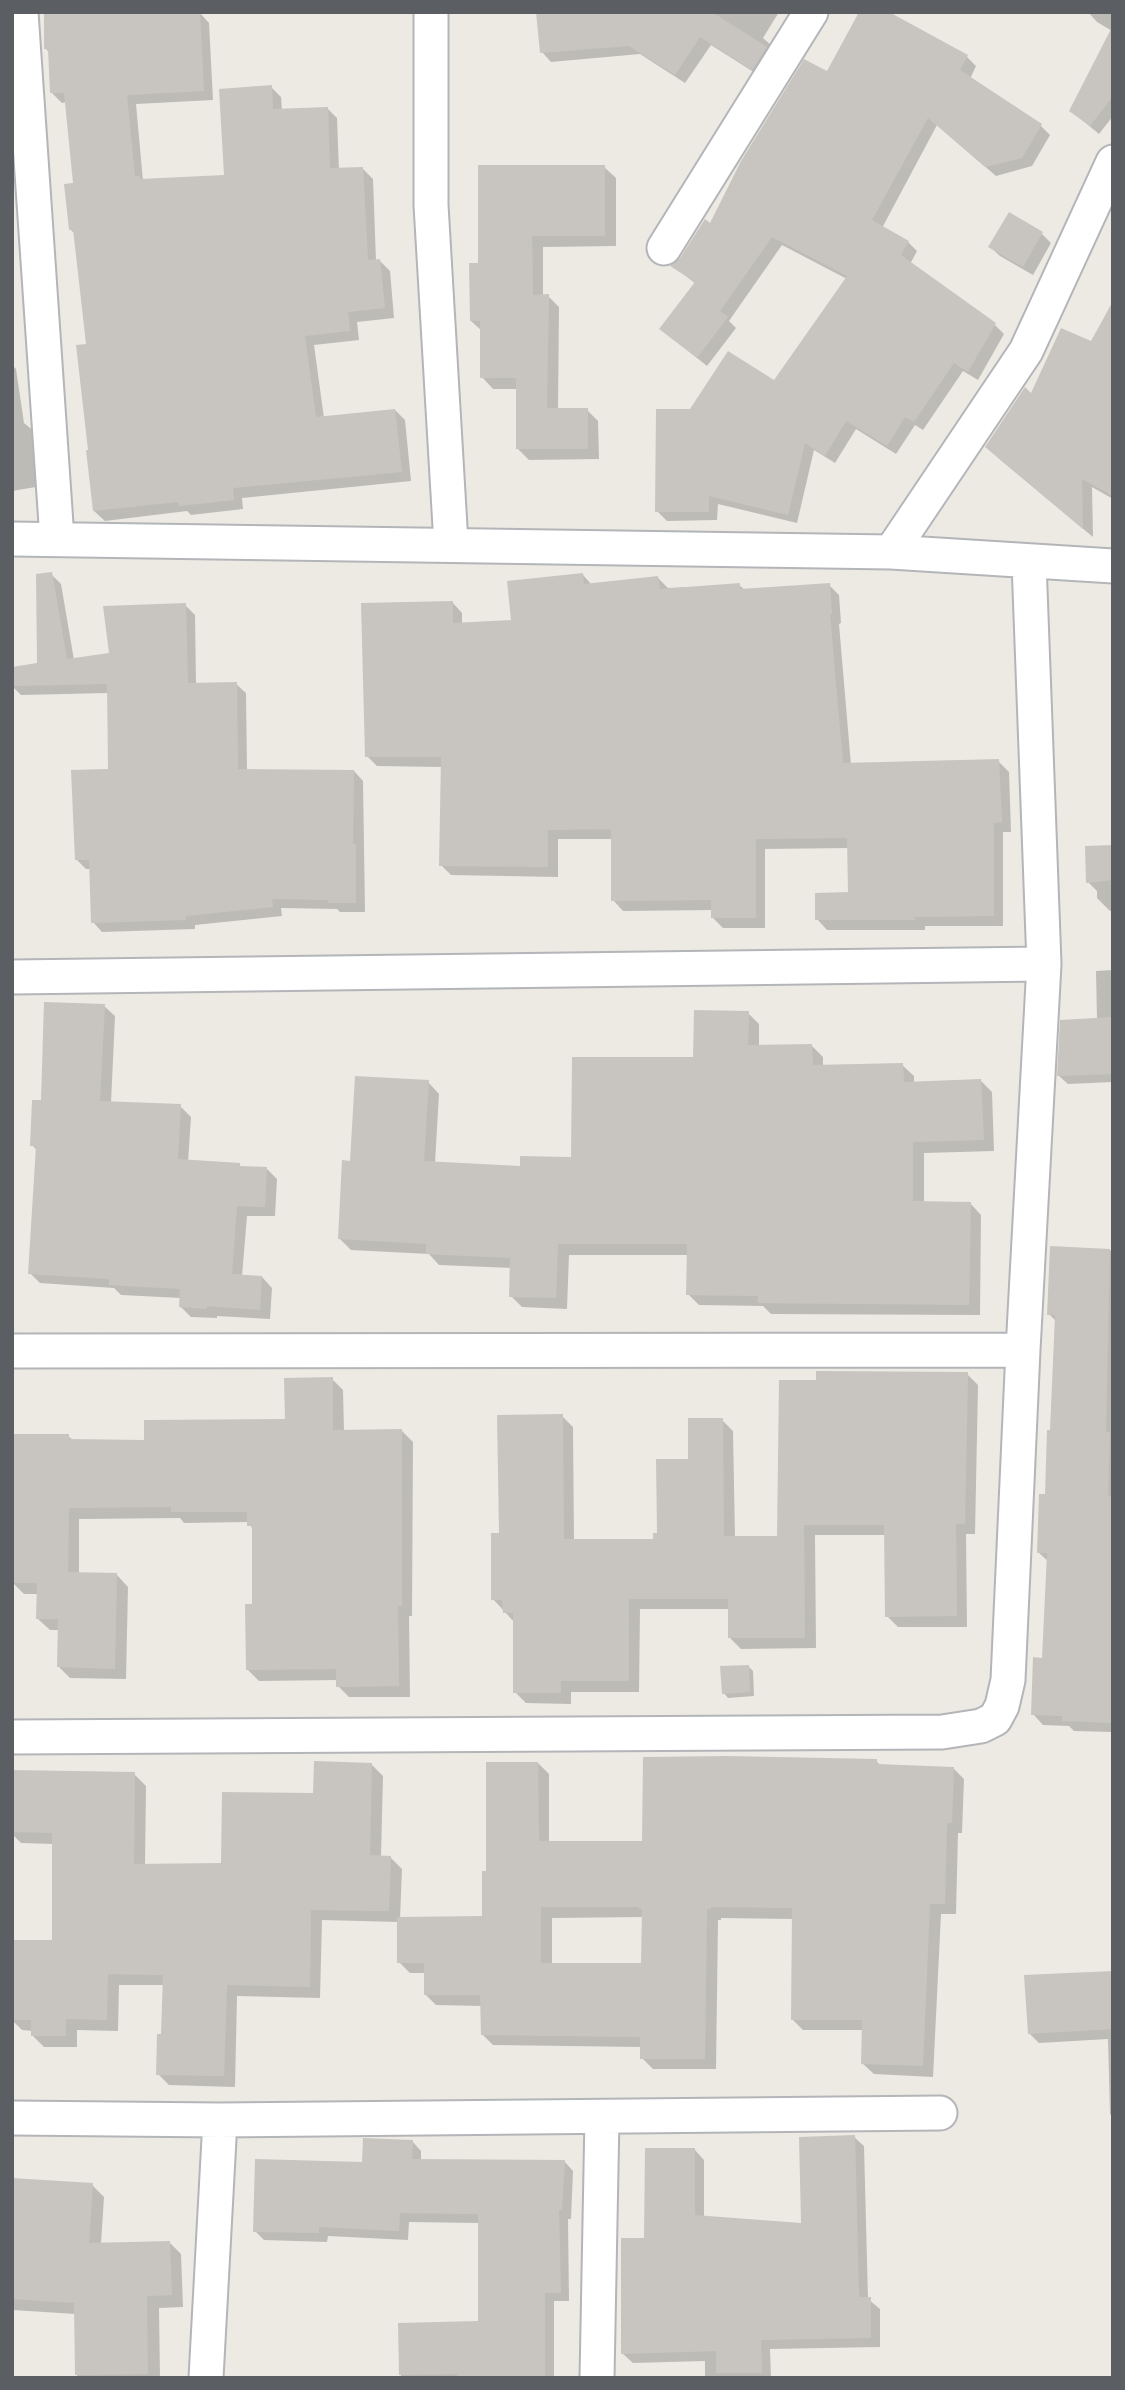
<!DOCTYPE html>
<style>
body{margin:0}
#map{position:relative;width:1125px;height:2390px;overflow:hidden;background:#edeae3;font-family:Barlow,sans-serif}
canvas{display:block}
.frame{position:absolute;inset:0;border:14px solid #5b5e62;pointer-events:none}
</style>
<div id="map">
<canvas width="1125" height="2390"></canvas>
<div class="frame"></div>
</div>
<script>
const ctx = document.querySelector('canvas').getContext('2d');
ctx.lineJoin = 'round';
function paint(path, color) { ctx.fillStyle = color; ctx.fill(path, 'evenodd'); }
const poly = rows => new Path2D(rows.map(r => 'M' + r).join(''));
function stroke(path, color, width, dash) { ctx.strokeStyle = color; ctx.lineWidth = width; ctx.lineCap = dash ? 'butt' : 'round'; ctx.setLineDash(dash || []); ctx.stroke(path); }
const shadow = poly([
 [46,12,107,12,107,14,199,12,209,23,213,100,136,104,143,181,226,176,271,87,281,97,282,111,327,108,337,118,339,170,363,169,373,179,376,261,380,261,390,271,394,318,357,322,359,340,314,345,324,418,395,410,405,420,411,481,242,498,243,509,191,515,187,511,105,521,94,511,87,345,75,234,70,229,74,185,67,102,62,103,52,93,50,53,46,49],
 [538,12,779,12,763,38,779,52,763,78,711,45,685,83,640,54,551,62,542,52],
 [885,12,967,57,976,66,970,79,1041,126,1050,135,1032,166,996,176,937,125,882,228,908,242,917,251,910,264,995,325,1004,334,978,380,963,371,923,430,915,425,896,454,856,429,835,463,814,450,797,523,718,504,717,520,667,521,657,511,691,410,775,382,847,279,782,245,729,321,736,328,707,366,661,329,696,284,673,266,711,225,828,74],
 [1088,12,1113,12,1113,116,1099,134,1071,111,1112,31,1097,22],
 [604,167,616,178,616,246,543,247,543,296,548,296,559,307,558,410,587,410,598,421,599,459,529,460,517,448,518,389,493,389,482,377,482,331,471,321,480,264],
 [1042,234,1051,243,1033,275,1000,256,990,247],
 [1113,304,1113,499,1092,487,1093,537,997,457,1032,396,1092,344],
 [12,365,16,369,24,423,35,432,42,486,12,491],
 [51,574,61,584,74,660,110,655,185,605,195,615,196,685,236,684,246,693,247,770,354,771,363,781,365,912,340,912,337,909,281,908,282,916,195,925,195,929,102,932,93,922,91,869,86,869,77,860,110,770,109,693,21,695,12,686,12,669,39,665],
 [583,575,592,585,658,578,668,588,739,585,745,590,829,585,839,595,841,623,839,624,851,765,998,761,1009,772,1011,832,1003,832,1003,926,925,926,925,930,827,930,817,919,849,894,849,848,765,849,765,928,723,928,713,918,713,910,623,911,613,900,613,839,558,839,558,877,451,875,441,865,442,767,377,766,367,756,452,602,462,613,462,624,513,622],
 [1113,847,1113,910,1110,911,1097,898,1097,891,1088,882],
 [1113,970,1113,1082,1068,1084,1059,1076,1097,1020,1096,971],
 [104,1006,115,1016,111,1103,180,1106,191,1117,188,1162,267,1169,277,1179,275,1216,247,1216,242,1276,262,1277,272,1288,270,1319,217,1316,217,1318,191,1317,180,1306,181,1298,121,1295,114,1288,40,1283,30,1273,37,1150,32,1145,42,1102],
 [748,1013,759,1024,759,1047,812,1046,823,1057,823,1066,902,1065,914,1076,914,1083,981,1081,992,1092,994,1151,924,1153,924,1203,970,1203,981,1215,980,1315,771,1314,763,1306,699,1305,688,1294,689,1255,569,1255,567,1309,522,1307,511,1296,512,1268,439,1265,429,1254,351,1250,339,1238,352,1163,428,1082,439,1094,435,1163,521,1168,573,1159],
 [1110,1250,1113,1253,1113,1732,1074,1731,1069,1726,1043,1725,1033,1714,1044,1660,1049,1562,1038,1552,1047,1496,1051,1432,1056,1321,1049,1314],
 [967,1374,978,1385,975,1534,966,1534,967,1627,898,1627,887,1616,886,1535,815,1535,816,1648,741,1649,730,1638,729,1609,640,1609,639,1692,571,1692,571,1704,526,1703,515,1692,515,1623,493,1599,500,1535,562,1416,573,1427,574,1541,655,1540,690,1461,722,1420,733,1431,735,1538,778,1538,817,1382],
 [332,1379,343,1390,344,1432,401,1430,413,1442,412,1616,409,1616,410,1697,349,1697,338,1686,338,1680,259,1681,248,1670,254,1606,253,1530,249,1522,184,1523,180,1518,79,1519,79,1574,117,1575,128,1587,126,1679,70,1678,59,1667,60,1630,50,1630,38,1619,39,1594,24,1594,12,1582,68,1436,74,1441,146,1442,286,1421],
 [748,1666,753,1671,754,1696,728,1698,724,1693],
 [876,1761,881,1766,953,1768,964,1779,962,1833,958,1833,956,1914,941,1914,933,2077,874,2074,862,2063,864,2030,803,2030,792,2019,794,1919,721,1918,721,1920,718,1920,716,2069,653,2069,642,2058,642,2047,493,2045,482,2034,482,2006,436,2005,425,1994,425,1973,410,1973,399,1962,398,1922,322,1920,320,1998,237,1996,235,2087,169,2085,158,2074,163,2036,164,1985,119,1985,118,2031,77,2030,77,2047,44,2047,32,2035,33,2031,22,2030,12,2020,12,1941,54,1942,53,1844,21,1843,12,1834,12,1772,134,1774,146,1786,145,1865,223,1865,314,1795,371,1764,383,1776,381,1857,390,1857,402,1869,400,1919,484,1918,488,1873,538,1763,549,1774,549,1843,644,1843],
 [643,1917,643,1964,552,1965,552,1918],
 [1113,1972,1113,2117,1110,2114,1108,2039,1039,2043,1029,2033],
 [854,2137,864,2146,868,2299,880,2309,880,2347,770,2349,771,2378,705,2378,705,2361,633,2363,623,2354,646,2239,695,2150,704,2160,704,2218,802,2225],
 [412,2141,421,2151,421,2161,564,2161,573,2171,571,2219,568,2219,569,2301,554,2301,554,2378,401,2378,400,2325,480,2323,480,2223,409,2222,408,2240,328,2236,327,2242,264,2240,255,2231,363,2163],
 [12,2180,92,2185,104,2197,101,2244,169,2242,181,2254,183,2307,159,2308,160,2378,77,2378,76,2314,12,2310]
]);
const building = poly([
 [200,12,204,91,127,95,135,176,140,176,140,179,224,175,219,89,272,85,273,109,328,107,330,168,363,167,368,260,380,259,385,308,348,312,350,331,305,336,316,417,395,409,402,472,233,488,234,500,179,506,178,502,93,511,86,450,88,450,76,345,86,344,73,229,69,230,64,184,73,183,64,93,50,93,48,49,44,49,44,14],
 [536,12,716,12,715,14,767,47,752,70,700,37,675,75,629,46,540,53],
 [859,12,889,12,968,55,960,70,1042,124,1022,158,985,167,928,118,872,220,909,241,901,255,996,323,968,372,954,363,914,422,905,417,887,446,846,421,825,456,805,443,788,515,709,496,709,512,655,512,656,409,690,409,728,351,774,380,847,276,772,237,720,311,728,317,697,358,659,329,695,282,670,266,680,258,705,219,710,223,741,161,804,59,827,71],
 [1113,25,1113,96,1090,126,1069,111],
 [478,165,605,165,605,236,532,236,533,295,549,294,547,408,588,408,588,449,516,449,516,378,480,378,480,321,470,321,469,263,478,263],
 [1009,212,1043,232,1023,267,988,247],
 [1113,301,1113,496,1082,479,1083,529,985,447,1025,387,1031,393,1061,328,1091,341],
 [52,572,67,659,109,653,103,606,186,603,188,683,237,682,238,769,354,770,353,844,356,844,356,903,328,903,328,900,272,899,273,907,186,916,186,920,91,923,89,860,75,860,71,770,108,769,107,684,12,686,12,667,37,663,36,574],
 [583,573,584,584,658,576,660,589,740,583,740,589,830,583,832,614,830,614,843,763,999,759,1002,822,994,823,994,916,915,917,915,920,815,920,815,893,848,892,847,838,756,839,756,918,711,918,711,900,611,901,611,829,548,830,548,867,439,866,441,757,365,757,361,603,453,601,453,623,511,620,507,581],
 [1113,845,1113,880,1086,883,1085,846],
 [44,1002,105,1004,100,1101,181,1104,178,1159,240,1163,240,1166,267,1167,265,1207,237,1206,232,1274,262,1276,260,1310,207,1306,207,1309,179,1307,180,1289,109,1285,109,1279,28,1274,36,1146,30,1146,32,1100,41,1100],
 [694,1010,749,1011,748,1045,812,1044,813,1065,903,1063,904,1082,981,1079,984,1140,913,1142,913,1201,971,1202,969,1305,758,1303,758,1296,686,1295,687,1244,558,1244,556,1298,509,1297,510,1258,426,1254,426,1244,338,1239,342,1160,350,1161,355,1076,429,1080,424,1161,520,1166,520,1156,571,1157,572,1057,693,1057],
 [1113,1017,1113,1074,1057,1076,1060,1020],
 [1050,1246,1110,1249,1106,1432,1110,1432,1108,1496,1113,1496,1113,1723,1062,1721,1062,1716,1031,1715,1033,1657,1042,1658,1047,1553,1037,1553,1039,1494,1045,1494,1047,1430,1050,1430,1055,1315,1047,1315],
 [816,1371,968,1372,965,1524,956,1524,957,1616,885,1617,884,1525,804,1525,805,1638,728,1638,728,1599,629,1599,629,1681,561,1681,561,1693,513,1693,513,1613,503,1613,502,1600,491,1600,491,1533,499,1533,497,1415,563,1414,564,1539,653,1539,653,1533,657,1533,656,1459,688,1459,688,1418,723,1418,724,1536,777,1536,779,1380,816,1380],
 [333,1377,333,1430,402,1429,402,1606,398,1606,399,1686,336,1687,336,1669,246,1670,245,1604,252,1604,252,1526,247,1526,247,1512,171,1512,171,1507,69,1508,68,1572,117,1573,115,1669,57,1667,58,1619,36,1619,37,1583,12,1583,12,1434,69,1434,69,1439,144,1440,144,1420,285,1419,284,1378],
 [749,1665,750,1692,722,1694,720,1666],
 [727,1756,877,1759,877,1764,954,1767,952,1823,947,1823,945,1904,930,1904,923,2066,861,2064,862,2020,791,2020,792,1908,711,1907,711,1909,707,1909,705,2059,640,2059,640,2037,481,2035,480,1995,424,1995,424,1963,397,1963,397,1917,482,1916,482,1871,486,1871,486,1762,538,1762,539,1841,642,1841,643,1757],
 [541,1907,639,1907,639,1909,642,1909,641,1963,541,1963],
 [314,1761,372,1763,370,1855,391,1856,389,1911,311,1910,310,1987,227,1985,224,2076,156,2075,157,2034,161,2034,163,1975,108,1974,107,2020,66,2019,66,2036,31,2036,31,2020,12,2020,12,1940,52,1940,52,1833,12,1832,12,1770,135,1772,134,1864,221,1863,222,1792,313,1793],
 [1113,1971,1113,2029,1028,2034,1024,1975],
 [855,2135,859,2297,871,2297,871,2338,761,2340,762,2373,716,2373,716,2351,621,2354,621,2238,644,2238,645,2148,695,2148,695,2215,801,2223,799,2137],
 [363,2138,413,2140,412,2159,565,2160,562,2210,559,2210,561,2293,545,2293,545,2378,457,2378,457,2374,399,2375,398,2323,478,2321,478,2214,400,2213,399,2231,319,2227,319,2233,253,2232,255,2159,362,2162],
 [12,2178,93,2183,89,2243,170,2241,172,2295,147,2296,148,2374,75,2375,74,2303,12,2299]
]);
const street = poly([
 [21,12,57,539],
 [431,12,431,205,451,544],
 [664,248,811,12],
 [12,539,891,552,1113,566],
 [891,552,1026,351,1113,162],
 [12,977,1044,964],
 [12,1351,1023,1350],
 [12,1737,942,1732,981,1726,995,1719,1002,1706,1008,1680,1023,1350,1044,964,1029,562],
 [12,2118,220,2120,940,2113],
 [206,2378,220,2120],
 [597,2378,602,2117]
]);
paint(shadow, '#0003');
paint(building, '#c8c5c0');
stroke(street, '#b3b5b9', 37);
stroke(street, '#fff', 33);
</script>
